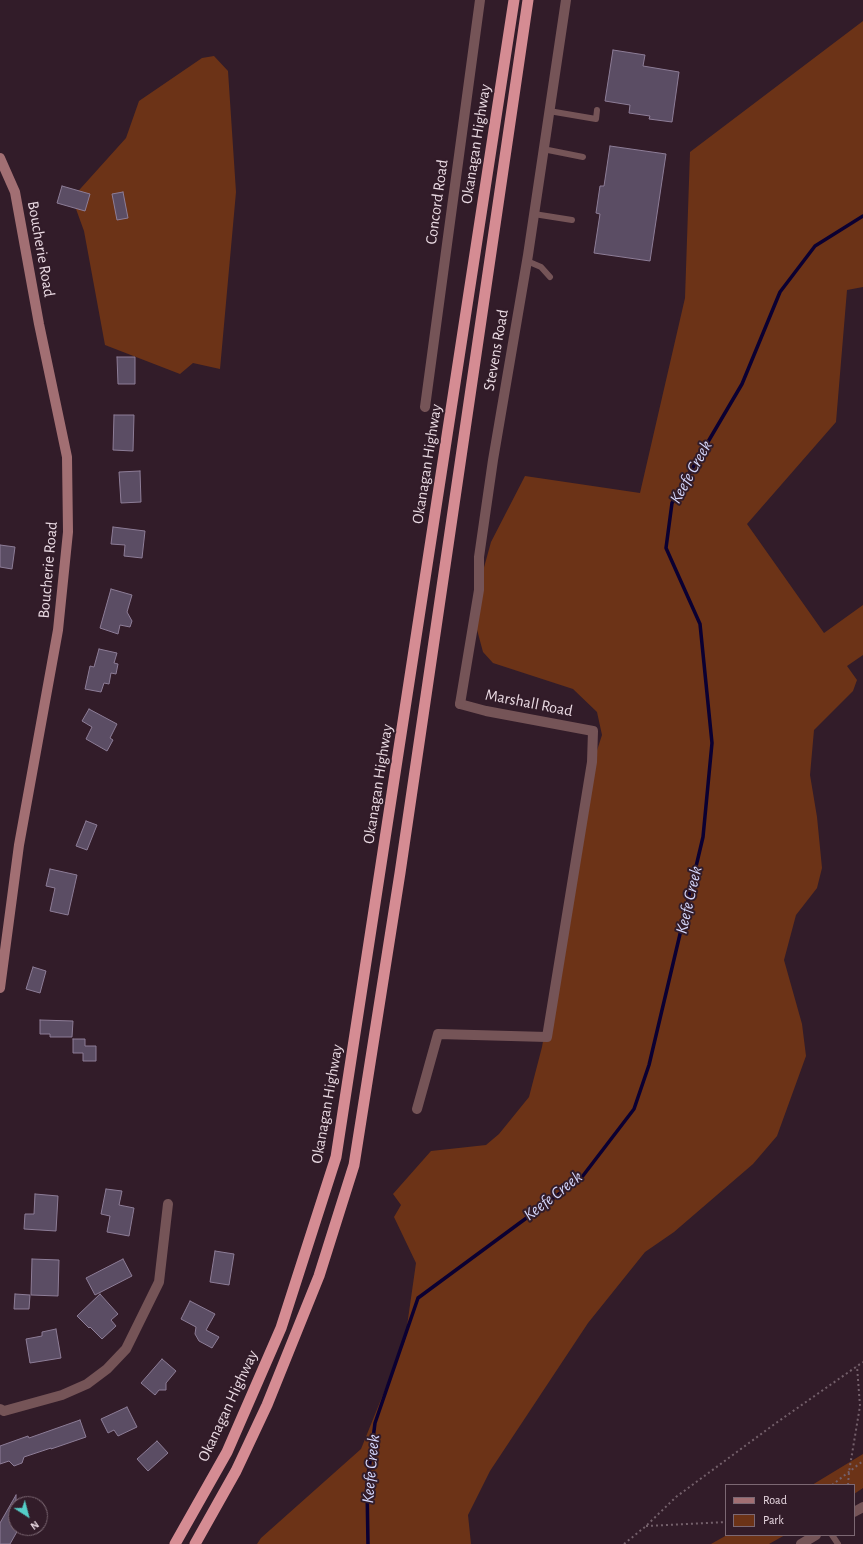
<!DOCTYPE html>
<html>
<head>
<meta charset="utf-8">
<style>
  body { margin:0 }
  #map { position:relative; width:863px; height:1544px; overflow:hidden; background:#321c29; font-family:"Alegreya Sans",sans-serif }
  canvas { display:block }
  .legend { position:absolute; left:725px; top:1484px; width:130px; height:52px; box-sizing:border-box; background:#321c29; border:1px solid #7c6873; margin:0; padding:5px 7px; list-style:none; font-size:12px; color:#eadae3 }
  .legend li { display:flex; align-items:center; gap:8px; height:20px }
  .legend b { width:20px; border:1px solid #7c6873 }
  .north { position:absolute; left:8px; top:1496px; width:40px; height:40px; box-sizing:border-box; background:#321c29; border:1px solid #7c6873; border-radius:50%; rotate:144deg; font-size:11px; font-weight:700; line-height:16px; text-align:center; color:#eadae3 }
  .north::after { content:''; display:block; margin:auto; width:14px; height:18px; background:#54cdc7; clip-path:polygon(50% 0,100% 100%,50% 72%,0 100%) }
</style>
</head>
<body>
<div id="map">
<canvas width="863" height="1544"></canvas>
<ul class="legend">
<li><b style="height:5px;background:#a26f73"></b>Road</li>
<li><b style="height:11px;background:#6c3317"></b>Park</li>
</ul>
<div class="north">N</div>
</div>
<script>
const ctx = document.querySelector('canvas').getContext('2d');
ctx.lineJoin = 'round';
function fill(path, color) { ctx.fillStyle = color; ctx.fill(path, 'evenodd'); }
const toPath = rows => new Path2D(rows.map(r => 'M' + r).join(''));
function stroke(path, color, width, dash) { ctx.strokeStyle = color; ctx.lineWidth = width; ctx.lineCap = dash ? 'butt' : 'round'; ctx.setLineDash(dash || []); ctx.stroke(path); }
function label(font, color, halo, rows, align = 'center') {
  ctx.font = font + ' "Alegreya Sans",sans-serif'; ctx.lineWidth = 4; ctx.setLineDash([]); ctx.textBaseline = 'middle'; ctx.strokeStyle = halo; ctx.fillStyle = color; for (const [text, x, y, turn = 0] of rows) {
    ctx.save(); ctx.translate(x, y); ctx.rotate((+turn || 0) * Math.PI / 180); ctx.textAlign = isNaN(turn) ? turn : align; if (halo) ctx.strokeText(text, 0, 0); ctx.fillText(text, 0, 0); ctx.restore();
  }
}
const green = toPath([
  [863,21,863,287,847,290,836,422,747,524,824,633,863,605,863,655,847,666,857,680,853,691,814,730,810,775,817,817,822,868,817,888,796,915,784,960,802,1024,806,1056,777,1136,753,1164,674,1232,645,1252,588,1323,490,1471,468,1515,471,1544,257,1544,261,1538,361,1449,405,1340,416,1263,394,1217,401,1205,393,1194,431,1151,486,1145,499,1134,529,1097,542,1047,590,772,602,735,597,712,573,689,493,663,483,652,472,611,491,542,525,476,640,493,685,298,690,152],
  [214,56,228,71,236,192,220,369,193,363,180,374,105,345,84,231,72,198,126,138,139,101,202,58],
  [863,1454,863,1488,854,1494,854,1485,812,1485],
  [727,1535,785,1535,769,1544,711,1544]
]);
const stream = toPath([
  [368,1544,367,1486,375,1423,418,1298,582,1177,634,1109,649,1065,703,837,712,743,700,624,666,548,672,503,742,384,780,292,815,246,863,216]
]);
const building = toPath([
  [613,50,645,55,643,66,679,72,672,122,649,119,650,116,629,113,630,105,605,101,613,50],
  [610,146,666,154,650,261,594,253,600,214,596,213,600,186,604,186,610,146],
  [62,186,90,194,85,211,57,203,62,186],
  [123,192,128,218,117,220,112,194,123,192],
  [117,357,135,357,135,384,118,384,117,357],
  [114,415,134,415,133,451,113,450,114,415],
  [140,471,141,502,121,503,119,472,140,471],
  [113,527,145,531,142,558,124,556,125,545,111,544,113,527],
  [0,545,15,547,12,569,0,567,0,545],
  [111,589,132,595,127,612,132,621,130,627,120,625,118,634,100,628,111,589],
  [99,649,117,653,114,663,118,664,116,674,111,673,109,684,104,683,101,692,85,689,90,666,94,667,99,649],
  [89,709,117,724,110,738,113,740,107,751,86,739,92,727,82,721,89,709],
  [86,821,97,825,87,850,76,846,86,821],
  [50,869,77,875,68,915,50,911,55,888,46,886,50,869],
  [33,967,46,971,40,993,26,989,33,967],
  [40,1020,73,1021,72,1037,50,1037,50,1034,40,1034,40,1020],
  [73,1039,85,1039,85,1046,96,1046,96,1061,83,1061,83,1053,73,1053,73,1039],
  [106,1189,122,1191,119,1205,134,1208,129,1236,107,1232,110,1216,101,1214,106,1189],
  [35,1194,58,1196,56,1231,24,1229,25,1214,34,1214,35,1194],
  [215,1251,234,1254,229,1285,210,1282,215,1251],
  [32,1259,59,1260,58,1296,31,1295,32,1259],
  [123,1259,132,1276,95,1295,86,1278,123,1259],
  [15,1294,30,1295,29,1309,14,1309,15,1294],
  [100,1294,118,1314,111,1320,116,1326,102,1339,90,1327,89,1328,77,1316,100,1294],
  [190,1301,215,1314,206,1330,219,1337,212,1348,199,1341,195,1334,196,1327,181,1319,190,1301],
  [56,1329,61,1358,30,1363,26,1339,42,1336,42,1332,56,1329],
  [162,1359,176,1371,166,1383,166,1390,159,1390,155,1395,141,1383,162,1359],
  [127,1407,137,1427,118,1436,114,1430,108,1433,101,1419,127,1407],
  [80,1420,86,1437,51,1449,51,1448,24,1457,22,1463,14,1466,9,1461,0,1464,0,1446,28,1436,29,1438,80,1420],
  [157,1441,168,1453,148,1471,137,1459,157,1441],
  [16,1495,16,1528,19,1528,10,1544,0,1544,0,1523,16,1495]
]);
const path = toPath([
  [832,1485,863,1461],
  [848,1485,849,1472,860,1406,857,1366],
  [646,1526,726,1522],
  [624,1544,646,1526,676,1497,776,1423,863,1362]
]);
const service = toPath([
  [549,111,596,119,597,110],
  [543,149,583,157],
  [534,214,572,220],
  [527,261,541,267,550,277],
  [832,1535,838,1544]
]);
const minor = toPath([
  [425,407,480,0],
  [417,1109,438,1034,547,1037,592,762,593,731,486,711,460,704],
  [0,1409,4,1411,62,1395,87,1384,107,1369,126,1349,159,1282,168,1204]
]);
const tertiary = toPath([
  [460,704,479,590,479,557,493,460,528,255,566,0],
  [854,1512,863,1507],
  [801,1544,816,1535]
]);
const secondary = toPath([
  [0,158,15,192,39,324,67,457,68,532,58,630,19,845,0,988]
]);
const trunk = toPath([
  [175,1544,227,1452,281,1328,336,1157,514,0],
  [195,1544,236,1471,267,1405,319,1276,354,1165,400,873,528,0]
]);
const streetNames = [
  ["Okanagan Highway",476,144,-81],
  ["Concord Road",437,202,-82],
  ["Boucherie Road",41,249,80],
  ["Stevens Road",496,350,-80],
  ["Okanagan Highway",427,464,-81],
  ["Boucherie Road",48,570,-85],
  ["Marshall Road",529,703,11],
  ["Okanagan Highway",378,784,-81],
  ["Okanagan Highway",327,1104,-80],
  ["Okanagan Highway",228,1406,-65]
];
const waterNames = [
  ["Keefe Creek",691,472,-61],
  ["Keefe Creek",689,900,-77],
  ["Keefe Creek",553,1196,-38],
  ["Keefe Creek",371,1469,-85]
];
fill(green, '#6c3317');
stroke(stream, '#0b0032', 3.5);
fill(building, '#5b4d64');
stroke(building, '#8d7d97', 1);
stroke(path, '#74606b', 2, [2, 3]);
stroke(service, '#755457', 6);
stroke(minor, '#755457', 10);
stroke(tertiary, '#755457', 10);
stroke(secondary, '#a26f73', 10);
stroke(trunk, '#d58c93', 11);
label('16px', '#eadae3', '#321c29', streetNames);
label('italic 17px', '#d5d7fc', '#321c29', waterNames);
</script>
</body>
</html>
